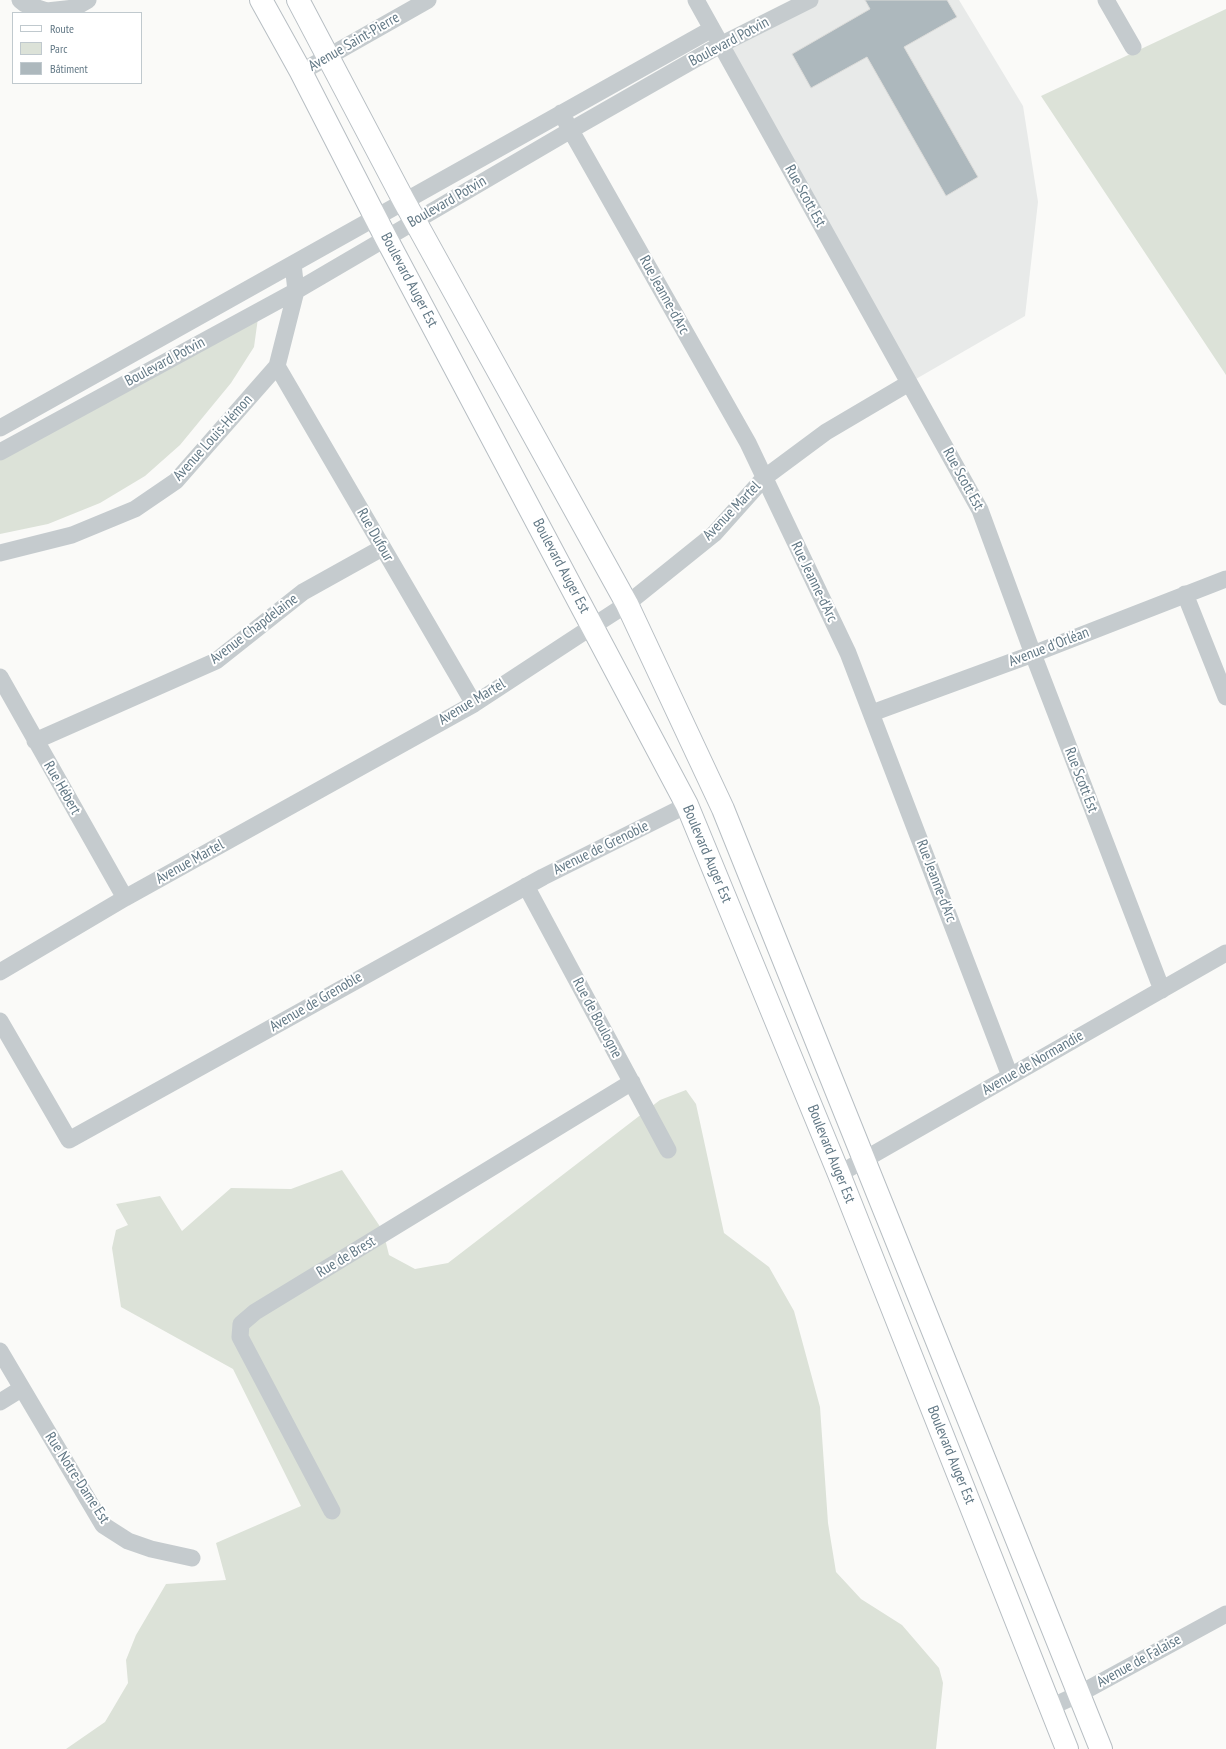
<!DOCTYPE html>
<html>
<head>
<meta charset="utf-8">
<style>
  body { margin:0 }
  #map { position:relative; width:1226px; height:1749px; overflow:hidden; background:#fafaf8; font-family:"PT Sans Narrow",sans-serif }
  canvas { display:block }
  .legend { position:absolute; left:12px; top:12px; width:130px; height:72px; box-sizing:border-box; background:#fff; border:1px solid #c0c9ce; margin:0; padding:5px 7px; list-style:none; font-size:12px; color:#627885 }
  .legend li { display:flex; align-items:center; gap:8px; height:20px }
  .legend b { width:20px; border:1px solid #c0c9ce }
</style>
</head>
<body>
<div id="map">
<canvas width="1226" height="1749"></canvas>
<ul class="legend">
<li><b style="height:5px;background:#fff"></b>Route</li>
<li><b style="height:11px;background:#dce2d8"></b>Parc</li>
<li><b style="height:11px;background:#adb8bd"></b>Bâtiment</li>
</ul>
</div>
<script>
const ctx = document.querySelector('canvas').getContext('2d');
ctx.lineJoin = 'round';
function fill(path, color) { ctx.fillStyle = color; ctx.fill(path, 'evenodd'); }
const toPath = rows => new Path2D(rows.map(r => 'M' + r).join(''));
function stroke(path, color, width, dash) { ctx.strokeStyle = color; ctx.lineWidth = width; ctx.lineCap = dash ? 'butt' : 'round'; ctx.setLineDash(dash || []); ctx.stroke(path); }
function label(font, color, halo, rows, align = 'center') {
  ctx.font = font + ' "PT Sans Narrow",sans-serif'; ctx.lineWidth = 4; ctx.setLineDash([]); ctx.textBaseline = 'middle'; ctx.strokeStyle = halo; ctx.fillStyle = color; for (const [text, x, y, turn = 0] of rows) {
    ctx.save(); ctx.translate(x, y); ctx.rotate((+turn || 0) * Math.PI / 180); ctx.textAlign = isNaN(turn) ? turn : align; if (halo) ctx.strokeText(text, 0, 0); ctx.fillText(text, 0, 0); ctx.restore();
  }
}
const built = toPath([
  [811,0,959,0,1023,106,1038,202,1025,316,909,383,720,45]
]);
const green = toPath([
  [1226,9,1226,375,1041,96],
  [258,318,254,347,231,383,180,445,145,476,100,503,48,524,0,534,0,460],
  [686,1090,696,1104,724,1233,769,1267,794,1311,820,1407,828,1523,836,1572,861,1599,902,1625,939,1668,943,1683,936,1749,66,1749,105,1722,128,1683,126,1660,136,1635,166,1584,226,1580,216,1543,301,1506,233,1369,121,1307,112,1248,116,1230,128,1225,116,1204,160,1196,182,1231,231,1188,291,1189,342,1170,383,1231,389,1255,415,1269,448,1263,660,1100]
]);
const building = toPath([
  [865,0,947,0,957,17,904,47,978,177,946,196,867,57,811,88,792,54,870,9,865,0]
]);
const street = toPath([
  [20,0,25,4,47,11,74,8,88,0],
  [696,0,980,510,1033,654,1162,990],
  [1106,0,1133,47],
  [301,72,428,0],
  [561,113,748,443,848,653,1010,1076],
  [277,366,474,704],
  [0,428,712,29],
  [0,452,296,291,571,130,720,45,810,0],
  [0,553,72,535,135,509,176,481,277,366,296,291,293,264],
  [1185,594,1226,697],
  [0,677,125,898],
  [872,713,1033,654,1226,579],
  [35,741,216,661,303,592,382,548],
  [526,886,668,1150],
  [0,972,125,898,474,704,593,626,627,604,714,534,764,478,826,432,909,383],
  [0,1021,69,1140,543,877,687,805],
  [839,1174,1226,953],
  [0,1351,103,1525,128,1541,151,1549,192,1558],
  [0,1402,21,1389],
  [332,1511,240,1337,241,1324,255,1312,632,1082],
  [1051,1707,1079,1694,1226,1614]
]);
const secondary = toPath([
  [261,0,301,72,386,238,687,805,839,1174,1067,1749],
  [298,0,404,201,627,604,723,809,1101,1749]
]);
const streetNames = [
  ["Avenue Saint-Pierre",354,42,-30],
  ["Boulevard Potvin",729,42,-28],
  ["Rue Scott Est",805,196,61],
  ["Boulevard Potvin",447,202,-30],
  ["Boulevard Auger Est",409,280,62],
  ["Rue Jeanne-d'Arc",664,295,61],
  ["Boulevard Potvin",165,362,-28],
  ["Avenue Louis-Hémon",213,438,-48],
  ["Rue Scott Est",963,479,61],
  ["Avenue Martel",732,511,-46],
  ["Rue Dufour",375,535,60],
  ["Boulevard Auger Est",561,566,62],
  ["Rue Jeanne-d'Arc",814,582,64],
  ["Avenue Chapdelaine",254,629,-37],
  ["Avenue d'Orléan",1049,647,-21],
  ["Avenue Martel",472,702,-31],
  ["Rue Scott Est",1081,780,69],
  ["Rue Hébert",62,788,60],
  ["Avenue de Grenoble",601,848,-26],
  ["Boulevard Auger Est",707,854,67],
  ["Avenue Martel",190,862,-29],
  ["Rue Jeanne-d'Arc",936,881,69],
  ["Avenue de Grenoble",316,1002,-30],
  ["Rue de Boulogne",597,1018,62],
  ["Avenue de Normandie",1033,1063,-30],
  ["Boulevard Auger Est",831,1154,68],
  ["Rue de Brest",346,1257,-31],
  ["Boulevard Auger Est",951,1455,68],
  ["Rue Notre-Dame Est",77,1478,57],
  ["Avenue de Falaise",1139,1661,-29]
];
fill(built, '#e8eae9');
fill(green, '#dce2d8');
fill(building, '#adb8bd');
stroke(building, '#dcdcda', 1);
stroke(secondary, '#b7bec3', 24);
stroke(street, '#c5cbce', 17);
stroke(secondary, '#fff', 22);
label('15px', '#627885', '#fff', streetNames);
</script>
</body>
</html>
